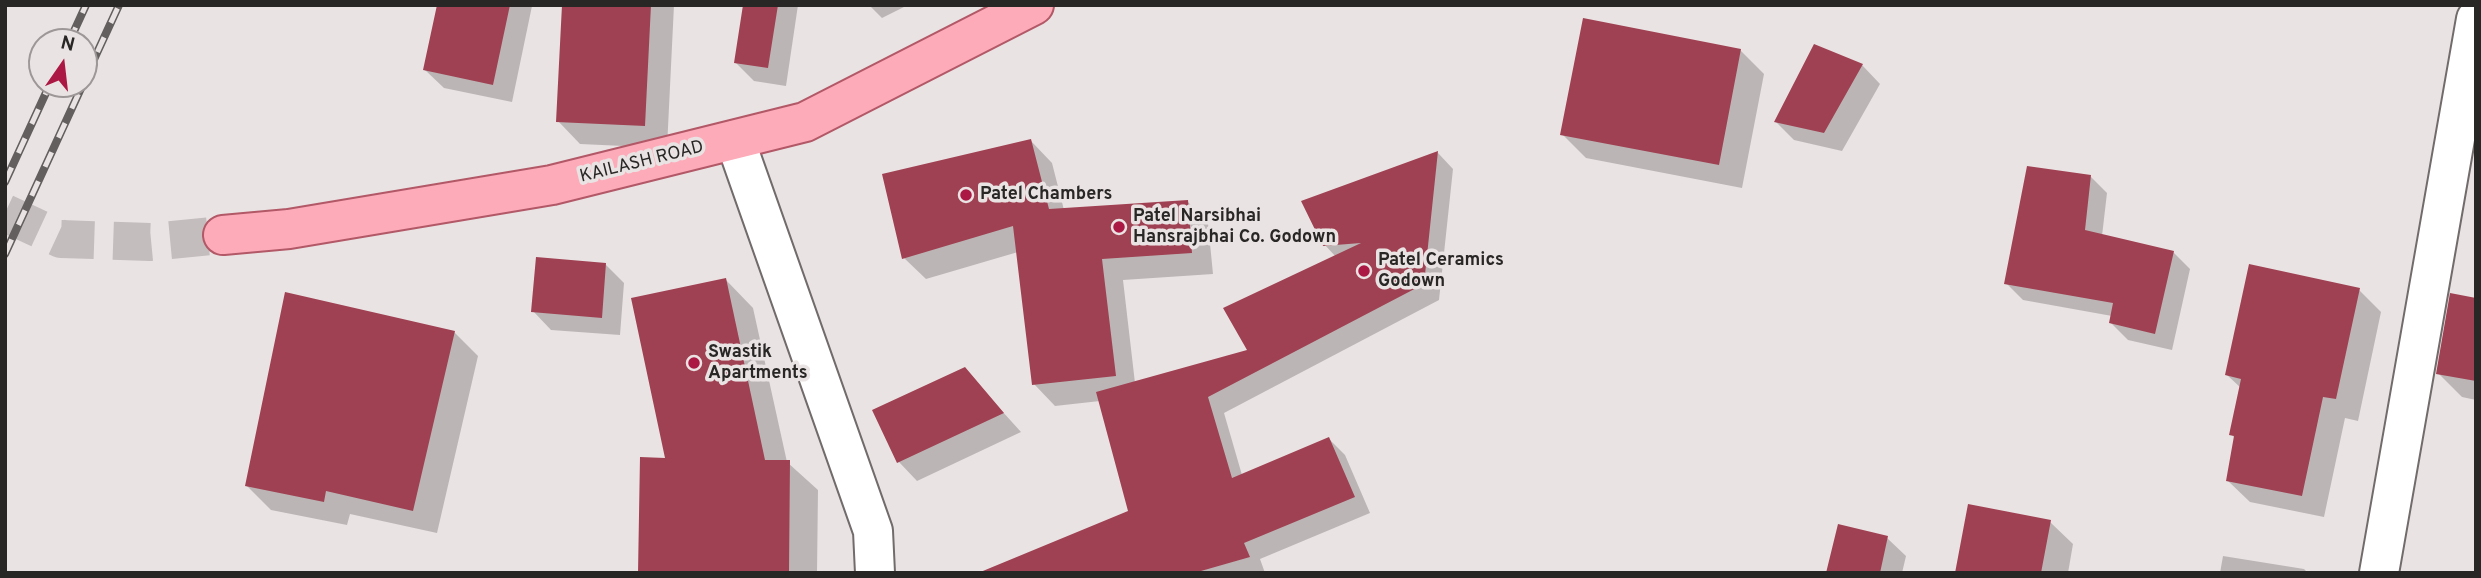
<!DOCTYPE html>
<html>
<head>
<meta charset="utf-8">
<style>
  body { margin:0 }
  #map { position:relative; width:2481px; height:578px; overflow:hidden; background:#eae3e3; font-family:Overpass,sans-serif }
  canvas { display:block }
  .frame { position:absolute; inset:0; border:7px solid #292626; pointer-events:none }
  .north { position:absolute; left:28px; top:28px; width:70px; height:70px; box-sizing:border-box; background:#eae3e3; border:2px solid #9d9797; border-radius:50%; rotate:14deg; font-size:19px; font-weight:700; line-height:28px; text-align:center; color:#292626 }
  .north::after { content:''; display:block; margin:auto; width:24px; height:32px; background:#ac1844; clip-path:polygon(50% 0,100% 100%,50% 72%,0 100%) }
</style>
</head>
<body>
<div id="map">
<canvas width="2481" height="578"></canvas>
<div class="frame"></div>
<div class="north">N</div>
</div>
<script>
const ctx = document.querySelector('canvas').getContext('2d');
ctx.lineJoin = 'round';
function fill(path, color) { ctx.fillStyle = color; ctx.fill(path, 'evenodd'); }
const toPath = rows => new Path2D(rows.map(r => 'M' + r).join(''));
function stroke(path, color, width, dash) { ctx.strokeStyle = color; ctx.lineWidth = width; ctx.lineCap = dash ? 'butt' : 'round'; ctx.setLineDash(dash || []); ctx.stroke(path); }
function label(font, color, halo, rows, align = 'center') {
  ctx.font = font + ' Overpass,sans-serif'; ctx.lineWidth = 7; ctx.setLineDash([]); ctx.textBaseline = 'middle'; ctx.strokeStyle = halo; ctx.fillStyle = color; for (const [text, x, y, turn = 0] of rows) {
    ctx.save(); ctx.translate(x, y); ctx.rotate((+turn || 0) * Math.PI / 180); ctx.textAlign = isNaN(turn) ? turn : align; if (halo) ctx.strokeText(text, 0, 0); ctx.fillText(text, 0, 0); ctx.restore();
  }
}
const shadow = toPath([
  [438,5,532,6,512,102,444,88,425,70],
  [563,5,674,5,667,148,580,144,558,121],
  [744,5,798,5,786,86,754,81,736,63],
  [869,5,908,5,882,18],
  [1740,50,1764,74,1742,188,1586,158,1562,134],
  [1862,65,1880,84,1842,151,1794,140,1776,122],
  [1031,141,1052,163,1064,210,1187,201,1208,223,1213,274,1123,280,1135,383,1250,351,1336,257,1324,244,1438,153,1453,169,1439,300,1224,413,1242,475,1329,439,1345,455,1370,513,1260,559,1265,573,979,573,1130,512,1100,401,1055,406,1034,384,1018,252,926,279,904,258],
  [2090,176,2107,193,2102,236,2173,252,2190,269,2172,350,2128,340,2111,323,2112,316,2023,300,2006,283],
  [605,264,624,283,620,335,551,330,533,311],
  [725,279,753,308,787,462,818,490,817,573,640,573,667,460],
  [2359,290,2381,312,2358,421,2345,418,2324,517,2250,502,2227,480,2235,438,2231,434,2241,388,2227,375],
  [2476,300,2476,400,2462,397,2438,373],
  [454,332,478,356,437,533,350,514,347,525,271,510,247,486],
  [964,369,1021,432,917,481,899,462,875,411],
  [2050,522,2073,544,2068,573,1956,573],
  [1887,538,1906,556,1902,573,1828,573],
  [2223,556,2304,569,2308,573,2220,573]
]);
const building = toPath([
  [437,5,510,5,493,85,423,70],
  [562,5,651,5,645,126,556,122],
  [743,5,778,5,768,68,734,63],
  [1583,18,1741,49,1719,165,1560,135],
  [1814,44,1863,64,1824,133,1774,122],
  [1031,139,1049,209,1188,200,1192,253,1102,259,1116,376,1032,385,1013,226,902,259,882,174],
  [1438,151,1424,284,1208,397,1232,478,1329,437,1355,497,1244,543,1250,557,1194,573,978,573,1128,511,1096,392,1247,350,1223,308,1361,243,1323,246,1301,201],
  [2027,166,2091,175,2085,230,2174,251,2155,334,2109,323,2113,303,2004,284],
  [536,257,606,263,602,318,531,312],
  [2249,264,2360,288,2336,399,2323,397,2302,496,2226,481,2234,436,2229,435,2241,379,2225,375],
  [726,278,765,460,790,460,789,573,638,573,640,457,665,458,631,298],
  [285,292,455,331,413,511,326,491,324,502,245,486],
  [2450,293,2476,298,2476,381,2436,374],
  [965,367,1004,413,897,463,872,410],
  [1968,504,2051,520,2041,573,1955,573],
  [1838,524,1888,536,1880,573,1826,573]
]);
const primaryTunnel = toPath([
  [5,213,61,239,150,242,223,235]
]);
const street = toPath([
  [735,140,873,531,875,573],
  [2379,573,2476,19]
]);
const primary = toPath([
  [223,235,289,229,552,185,805,122,1034,5]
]);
const rail = toPath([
  [69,42,86,5],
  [84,81,119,5],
  [5,182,50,84],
  [5,254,83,84]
]);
const markers = [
  [966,195,7,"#ac1844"],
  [1119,227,7,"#ac1844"],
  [1364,271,7,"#ac1844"],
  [694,363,7,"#ac1844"]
];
const streetNames = [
  ["KAILASH ROAD",642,163,-14]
];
const poiNames = [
  ["Patel Chambers",980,195],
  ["Patel Narsibhai",1133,217],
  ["Hansrajbhai Co. Godown",1133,238],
  ["Patel Ceramics",1378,261],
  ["Godown",1378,282],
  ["Swastik",708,353],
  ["Apartments",708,374]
];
fill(shadow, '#0003');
fill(building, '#9f4152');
stroke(primaryTunnel, '#c3bdbd', 38, [38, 19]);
stroke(street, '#716b6b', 42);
stroke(primary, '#b25867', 42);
stroke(street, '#fff', 38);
stroke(primary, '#fdabb9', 38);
stroke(rail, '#635f5f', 8);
stroke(rail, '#eae3e3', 5, [16]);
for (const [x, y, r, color] of markers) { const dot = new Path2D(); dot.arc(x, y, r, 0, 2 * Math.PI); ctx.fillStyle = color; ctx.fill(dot); stroke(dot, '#eae3e3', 2.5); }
label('18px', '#292626', '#eae3e3', streetNames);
label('bold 18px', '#292626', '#eae3e3', poiNames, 'left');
</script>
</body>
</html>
